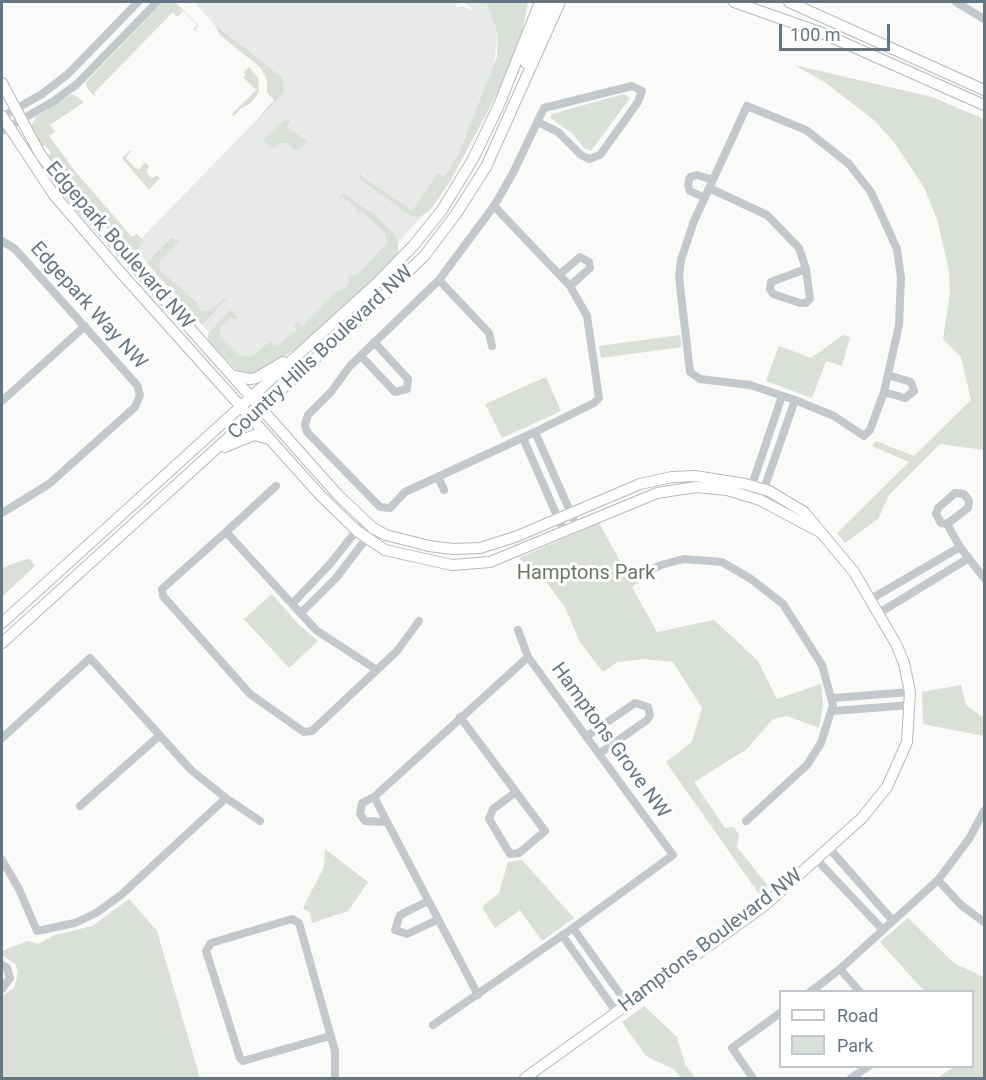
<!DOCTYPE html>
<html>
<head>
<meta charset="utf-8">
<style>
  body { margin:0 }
  #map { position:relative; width:986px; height:1080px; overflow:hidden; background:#fafaf8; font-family:Roboto,sans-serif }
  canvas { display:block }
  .frame { position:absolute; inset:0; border:3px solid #657683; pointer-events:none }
  .legend { position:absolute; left:779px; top:990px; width:195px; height:78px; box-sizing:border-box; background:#fff; border:2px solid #c1c8cd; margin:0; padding:8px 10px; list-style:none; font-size:18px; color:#657683 }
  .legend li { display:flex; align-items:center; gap:12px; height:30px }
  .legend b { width:30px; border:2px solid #c1c8cd }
  .scale { position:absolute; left:779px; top:24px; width:111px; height:27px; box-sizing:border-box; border:3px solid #657683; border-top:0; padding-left:8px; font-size:18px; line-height:21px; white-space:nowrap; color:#657683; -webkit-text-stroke:4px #fff; paint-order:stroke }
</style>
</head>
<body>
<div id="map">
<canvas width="986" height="1080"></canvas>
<div class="frame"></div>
<ul class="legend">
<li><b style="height:8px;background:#fff"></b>Road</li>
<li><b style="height:16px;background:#dadfd7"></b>Park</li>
</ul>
<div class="scale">100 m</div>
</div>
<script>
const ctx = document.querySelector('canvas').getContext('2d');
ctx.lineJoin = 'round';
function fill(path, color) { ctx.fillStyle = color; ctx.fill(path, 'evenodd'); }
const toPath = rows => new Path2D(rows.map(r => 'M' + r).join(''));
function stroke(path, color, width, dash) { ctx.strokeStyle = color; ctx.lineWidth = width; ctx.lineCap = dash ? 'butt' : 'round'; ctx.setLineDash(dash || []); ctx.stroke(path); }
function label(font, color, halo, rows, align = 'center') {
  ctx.font = font + ' Roboto,sans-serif'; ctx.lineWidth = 6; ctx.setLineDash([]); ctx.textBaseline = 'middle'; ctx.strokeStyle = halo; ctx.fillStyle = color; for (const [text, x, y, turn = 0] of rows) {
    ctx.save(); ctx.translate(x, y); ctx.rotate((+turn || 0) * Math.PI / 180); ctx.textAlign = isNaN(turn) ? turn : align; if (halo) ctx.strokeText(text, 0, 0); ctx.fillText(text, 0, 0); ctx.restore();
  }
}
const built = toPath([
  [194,2,457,2,455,8,462,6,474,11,464,2,486,2,498,34,493,70,459,153,443,178,438,174,412,212,361,174,362,172,359,178,411,216,422,216,395,246,249,373,211,335,133,247,284,92,279,75,220,31]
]);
const green = toPath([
  [163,2,175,2,198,25,196,30,193,30,197,25,183,11,177,17,173,12,94,93,96,98,87,88,86,82],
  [486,2,528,2,522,34,499,90,451,180,432,208,422,216,411,216,361,180,359,174,362,172,361,175,412,211,438,173,444,177,459,153,497,57,498,34],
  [215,25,279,75,283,80,284,92,243,136,274,100,267,92,267,80,261,68,220,35],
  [794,65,932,97,984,119,984,450,940,444,889,495,878,519,845,543,837,533,909,462,872,446,876,441,914,456,971,400,961,357,943,339,950,293,949,271,937,219,924,187,894,142,874,120,823,81],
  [249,67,258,78,259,92,251,103,240,109,234,116,232,114,256,90,244,78,246,74,244,72],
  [72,94,84,102,50,125,55,132,49,136,75,171,132,237,137,234,143,240,144,242,135,251,129,252,79,197,47,156,51,153,45,145,41,147,31,126,36,117],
  [623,94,630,98,591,151,584,148,572,133,550,118,552,114],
  [285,119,290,120,287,127,307,141,300,148,295,150,288,143,279,143,274,149,262,141],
  [130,150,131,151,126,158,134,167,139,170,145,162,149,166,146,172,152,178,157,175,160,178,149,190,122,158],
  [344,194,373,214,394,234,398,242,398,253,388,267,306,341,272,366,254,376,252,373,245,375,236,370,208,340,208,334,230,310,238,318,229,319,220,328,220,337,240,357,252,356,271,341,277,346,297,330,294,326,297,322,302,327,337,291,346,288,349,281,347,277,357,275,387,243,385,233,362,212,355,212,358,209,343,196,339,200,339,197],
  [171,238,179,242,160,261,160,270,197,303,200,311,211,310,226,297,227,298,202,325,147,263],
  [680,335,682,347,601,358,599,346],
  [843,335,850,337,842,366,826,361,812,398,766,381,779,346,811,358],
  [546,377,561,411,502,438,485,404],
  [599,523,626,572,634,574,639,582,632,587,657,632,714,620,758,661,777,699,821,684,823,705,819,728,787,716,773,719,747,749,694,782,725,828,733,827,739,834,737,847,768,886,759,894,666,762,692,742,702,708,673,662,645,659,617,662,603,672,579,641,566,609,545,580,519,558],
  [29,558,35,566,2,597,2,568],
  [272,594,299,625,318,641,289,668,244,619],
  [961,685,966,705,984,718,984,736,923,724,922,692],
  [325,849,368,882,348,911,312,923,310,913,303,908,324,867],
  [522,860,574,918,542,941,520,910,495,928,482,907,499,893,508,862],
  [129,899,157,931,200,1078,2,1078,2,996,14,988,18,973,16,965,2,955,2,951,27,941,38,944,55,935,92,926],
  [908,918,954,963,984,977,984,1078,937,1078,954,1067,972,1066,972,992,924,991,880,942],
  [644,1006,677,1037,685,1064,695,1078,681,1078,675,1070,646,1056,622,1022]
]);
const street = toPath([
  [956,2,984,19],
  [747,106,806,130,849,164,871,192,897,249,901,278,899,325,884,392,870,430,864,436,834,416,795,400,750,385,700,379,690,372,679,277,681,260,694,221,747,106],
  [2,117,42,94,68,74,138,2],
  [2,131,54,101,77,84,157,2],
  [709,188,767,215,799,248,806,269,810,299,806,303,800,303,773,294,770,289,771,282,806,269],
  [705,198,690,191,688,185,690,177,697,175,713,180],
  [494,206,570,286,578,300,587,316,599,398,594,403,535,432,405,492,390,508,380,507,307,432,305,425,308,415,331,392,350,366,439,280,494,206,513,173,544,108,632,86,642,91,638,102,600,155,589,159,581,155,558,132,538,122],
  [2,241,15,249,137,385,140,395,135,407,49,484,2,513],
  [560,274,580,257,589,262,590,268,570,286],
  [439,280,489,333,492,346],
  [361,356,395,392,407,389,408,379,374,342],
  [884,392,905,398,914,391,911,382,888,375],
  [2,401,85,326],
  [535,432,577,527],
  [523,438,564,532],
  [438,477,444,490],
  [750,491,782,396],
  [763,492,795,400],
  [947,524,968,508,969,501,964,494,955,493,938,508,936,514,941,523,947,524,960,547,984,578],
  [226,532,276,486],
  [649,571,661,565,684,559,722,562,751,579,783,604,822,665,833,705,821,743,807,765,746,821],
  [871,599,960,547],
  [292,604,330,564,364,521],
  [301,613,336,578,369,535],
  [879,613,969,558],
  [377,670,316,630,226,532,162,589,163,596,250,694,304,732,312,731,397,651,419,621],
  [833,698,910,692],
  [833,711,911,705],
  [460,717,516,792,545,831,519,853,510,854,489,819,493,809,516,792],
  [587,736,635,703,648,707,650,715,647,720,600,753],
  [2,738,90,658,191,770,226,798,121,895,96,913,75,923,37,931,19,889,2,860],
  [374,797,362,803,360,814,365,821,386,822],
  [226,798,260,821],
  [80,806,159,736],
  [829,848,893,921],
  [817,860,883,930],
  [938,880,961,905,984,922],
  [428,901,400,915,395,930,407,934,437,920],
  [573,928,628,1005],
  [562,935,617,1013],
  [2,965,7,968,10,978,2,989],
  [840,969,860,992],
  [810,992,840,969,938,880,969,839,984,811],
  [478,995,374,797,528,657],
  [433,1025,573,928,673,855,528,657,518,630],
  [330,1036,243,1061,240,1058,206,951,211,943,292,919,299,923,335,1051,335,1078],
  [753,1078,732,1048,780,1013],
  [851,1078,869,1066]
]);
const secondary = toPath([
  [734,2,822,33,984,105],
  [789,2,984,90],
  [526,63,551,2],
  [2,83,40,154,66,189,338,495,373,528,386,535,429,546,453,549,480,548,515,537,640,484,672,477,695,476,745,484,769,491,804,512,854,572,896,644,904,663,910,692,907,742,887,787,862,818,764,906,525,1078],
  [2,116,54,195,122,274,320,495,357,531,385,550,452,565,490,562,657,493,696,487,727,490,760,500,818,531],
  [234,376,250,379,256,378,283,362],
  [225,447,254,435,269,439],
  [2,623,376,284,413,246,442,210,473,159,499,105,540,2],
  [2,643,369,310,425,255,456,214,486,167,560,2]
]);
const streetNames = [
  ["Edgepark Boulevard NW",119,246,49],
  ["Edgepark Way NW",88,306,48],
  ["Country Hills Boulevard NW",321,353,-43],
  ["Hamptons Grove NW",610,741,54],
  ["Hamptons Boulevard NW",711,941,-37]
];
const parkNames = [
  ["Hamptons Park",586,574]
];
fill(built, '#e8e9e9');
fill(green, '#dadfd7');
stroke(secondary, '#b3babf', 12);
stroke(street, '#c3c8cc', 8);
stroke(secondary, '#fff', 10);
label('20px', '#657683', '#fff', streetNames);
label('20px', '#687a64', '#fff', parkNames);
</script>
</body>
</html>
